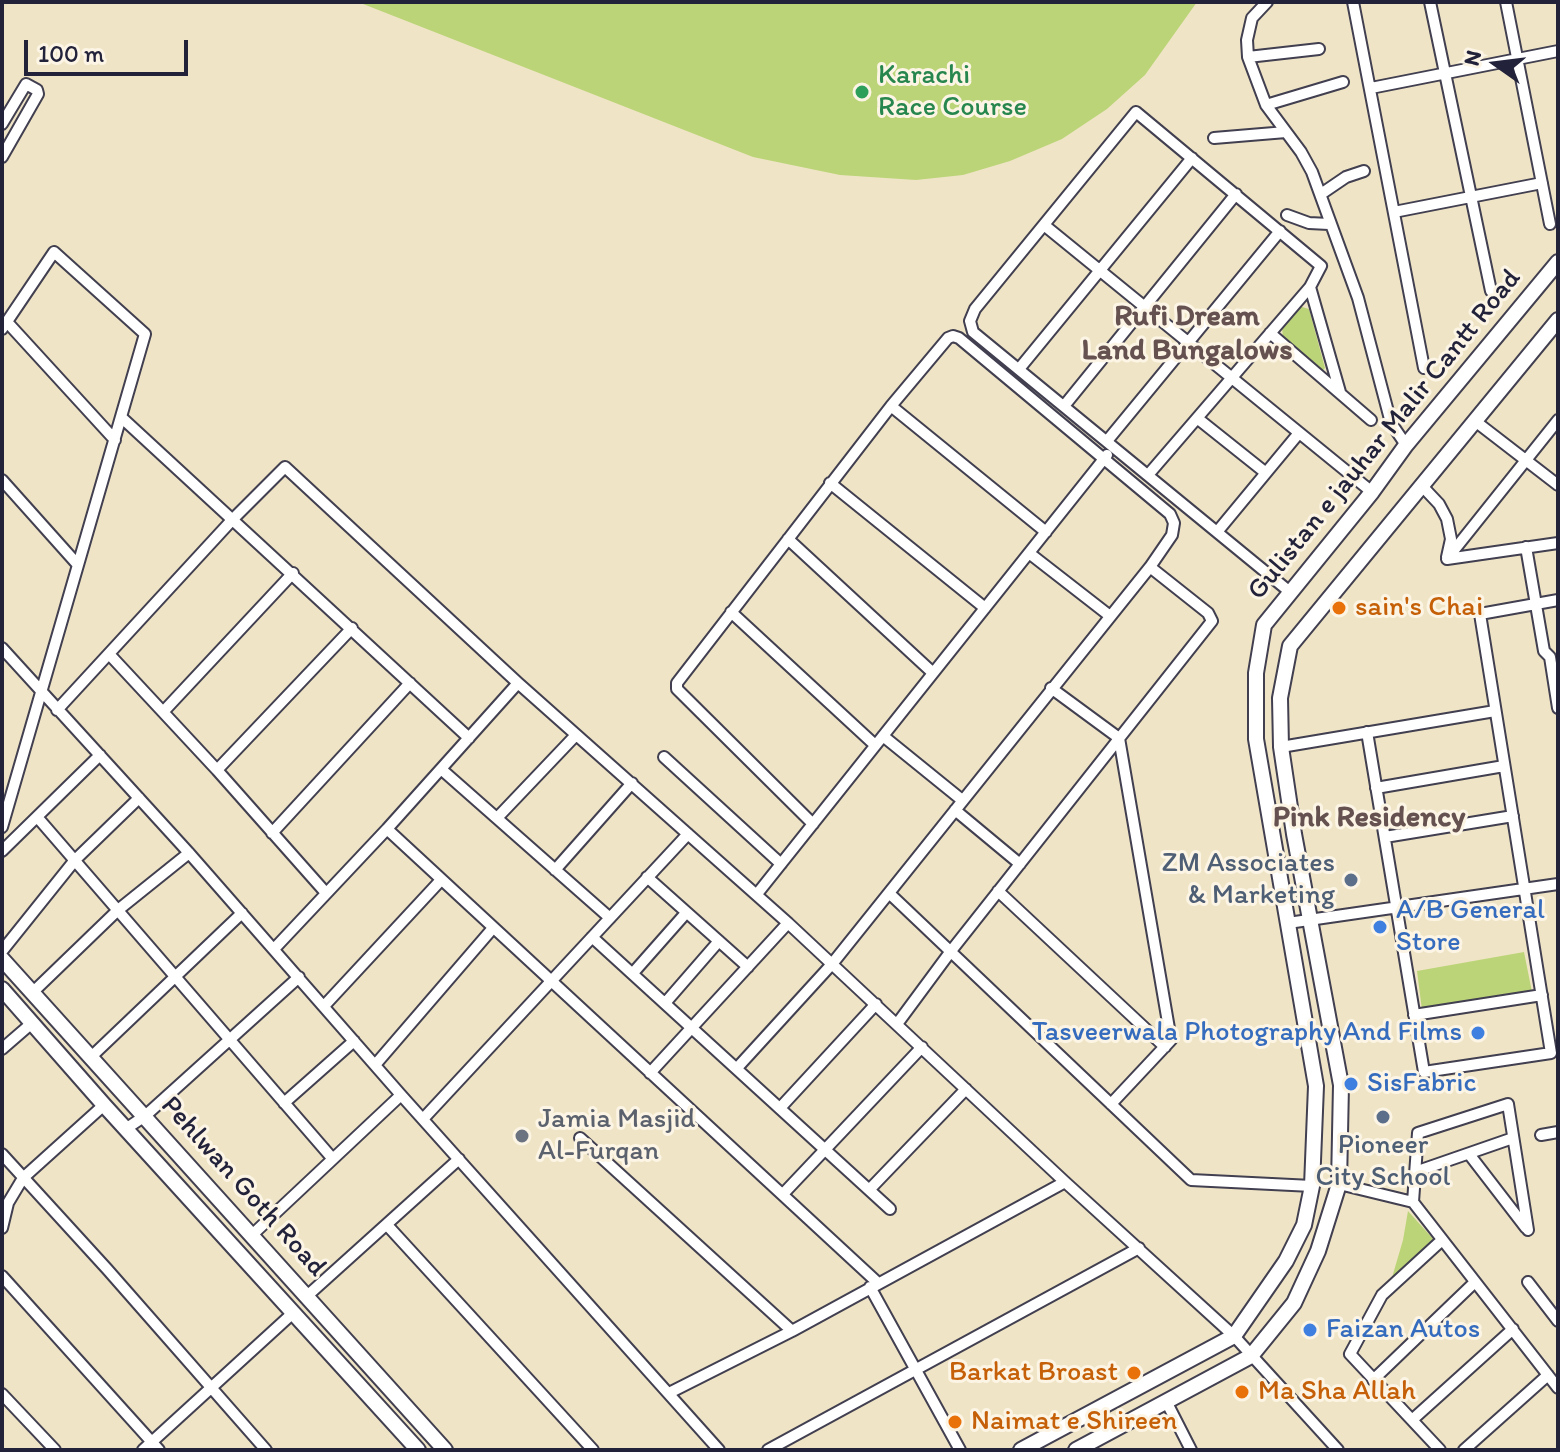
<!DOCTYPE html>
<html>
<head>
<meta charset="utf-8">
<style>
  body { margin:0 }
  #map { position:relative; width:1560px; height:1452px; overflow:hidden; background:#efe5c6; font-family:Itim,sans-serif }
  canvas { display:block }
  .frame { position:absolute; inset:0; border:4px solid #22223b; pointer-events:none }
  .north { position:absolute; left:1456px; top:24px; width:80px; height:80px; -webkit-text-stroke:6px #fcf5e5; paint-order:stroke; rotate:284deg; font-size:22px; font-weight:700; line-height:32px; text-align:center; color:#22223b }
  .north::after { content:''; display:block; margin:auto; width:28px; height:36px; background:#22223b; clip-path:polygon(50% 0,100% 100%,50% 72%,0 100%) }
  .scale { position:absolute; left:24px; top:40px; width:164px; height:36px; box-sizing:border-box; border:4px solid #22223b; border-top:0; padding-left:10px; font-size:24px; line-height:28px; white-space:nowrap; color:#22223b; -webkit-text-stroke:6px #fcf5e5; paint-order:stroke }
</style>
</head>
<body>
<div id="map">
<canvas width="1560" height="1452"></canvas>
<div class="frame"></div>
<div class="north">N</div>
<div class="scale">100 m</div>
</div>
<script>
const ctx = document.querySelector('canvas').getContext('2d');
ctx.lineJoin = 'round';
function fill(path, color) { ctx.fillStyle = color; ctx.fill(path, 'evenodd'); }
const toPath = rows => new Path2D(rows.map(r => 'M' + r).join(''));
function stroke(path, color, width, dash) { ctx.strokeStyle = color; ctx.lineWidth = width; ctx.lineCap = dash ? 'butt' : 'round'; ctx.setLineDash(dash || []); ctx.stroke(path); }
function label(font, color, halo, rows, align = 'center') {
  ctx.font = font + ' Itim,sans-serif'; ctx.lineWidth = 6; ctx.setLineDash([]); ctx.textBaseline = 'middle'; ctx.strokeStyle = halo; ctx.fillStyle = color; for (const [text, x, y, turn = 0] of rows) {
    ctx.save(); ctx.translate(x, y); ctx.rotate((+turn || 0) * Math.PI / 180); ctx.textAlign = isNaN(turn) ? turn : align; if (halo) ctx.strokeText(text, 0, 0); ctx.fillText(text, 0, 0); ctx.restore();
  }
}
const green = toPath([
  [358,2,1197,2,1145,75,1107,109,1062,139,1010,161,963,175,916,180,840,175,753,157],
  [1299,306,1309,309,1325,368,1321,372,1283,338,1282,327],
  [1524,952,1533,997,1423,1018,1417,971],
  [1408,1211,1435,1241,1391,1281,1403,1240]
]);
const minor = toPath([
  [1267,2,1252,18,1247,40,1248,57,1266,105,1301,152,1312,172,1358,298,1391,423,1406,445],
  [1353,2,1424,368],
  [1430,2,1491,291],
  [1506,2,1550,224],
  [1248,57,1319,49],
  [1371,88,1558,51],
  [1266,105,1343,82],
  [2,124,26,84,37,90,38,94,2,157],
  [1214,138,1286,132],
  [1321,194,1346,177,1364,171],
  [1394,212,1542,183],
  [1287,215,1309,223,1329,224],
  [1044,225,1372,492],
  [1310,287,1340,392],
  [7,322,115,440],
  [2,329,54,252,145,334,2,827],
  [1270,333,1371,420],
  [1019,369,1192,158],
  [891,406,1046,532],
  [1064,406,1236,194],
  [121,417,469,738],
  [1197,418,1266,473],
  [1475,421,1558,485],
  [1107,441,1280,231],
  [1148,475,1310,287,1321,266,1136,112,975,309,970,321,973,332,1290,592],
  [2,480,78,565],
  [830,483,985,608],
  [1422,486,1439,504,1447,519,1451,539,1447,557],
  [1217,532,1299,433],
  [788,539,933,673],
  [1526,547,1544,651,1550,657,1558,708],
  [1029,553,1110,616],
  [1447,559,1558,420],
  [1447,559,1558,543],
  [731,612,875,745],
  [2,648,189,853,401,1095,719,1450],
  [109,654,217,770,326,893],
  [1051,688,1119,738,1171,1040,1111,1104],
  [57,710,233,519,285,467,518,683,788,923,1065,1182,1234,1336,1338,1450],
  [163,712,293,573],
  [1367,732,1424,1072,1551,1053,1480,614,1558,600],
  [883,736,962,800],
  [1281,747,1495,711],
  [664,757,781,864],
  [441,769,610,918],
  [217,770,352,628],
  [1376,788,1504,766],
  [955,810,1020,864],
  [38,818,332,1158],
  [497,818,576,735],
  [387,829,878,1283],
  [272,833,410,683],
  [1385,837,1513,816],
  [2,851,100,755],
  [555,870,632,783],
  [647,877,748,967],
  [998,891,1165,1047],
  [889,893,1191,1180,1312,1186],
  [757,894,1107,455],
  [1288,923,1558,884],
  [592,937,890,1209],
  [274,949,387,829,518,683],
  [2,951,75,860,139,798],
  [633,973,686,913],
  [32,993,118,910,189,853],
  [666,1002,719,941],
  [324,1006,441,880],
  [1414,1015,1542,995],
  [897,1024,951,951,1212,621,1208,613,1150,567],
  [2,1049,32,1023],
  [91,1057,242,913],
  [375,1065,493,928],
  [737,1068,832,964,1150,567,1172,535,1174,523,1170,514,959,338,953,336,948,338,891,406,677,683,677,689,813,824],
  [650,1073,788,923],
  [284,1103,354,1041],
  [780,1108,876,1004],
  [423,1119,688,834],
  [127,1128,145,1116,299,977],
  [1541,1135,1558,1132],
  [580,1138,792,1331],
  [2,1154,107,1269,266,1450],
  [1469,1154,1526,1228],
  [1415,1172,1513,1138],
  [1339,1184,1413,1202,1558,1388],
  [869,1190,966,1089],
  [783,1194,922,1047],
  [1413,1202,1418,1133,1508,1104,1528,1230],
  [387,1225,593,1450],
  [2,1228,8,1203,23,1178,104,1105],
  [252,1235,401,1095],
  [2,1276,159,1450],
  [1528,1282,1558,1321],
  [870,1287,960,1450],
  [307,1296,459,1159],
  [1373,1380,1475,1282],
  [669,1393,792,1331,1065,1182],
  [2,1394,55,1450],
  [1166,1401,1191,1450],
  [1412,1420,1513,1329],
  [143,1450,293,1313],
  [768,1450,1139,1248],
  [1440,1450,1350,1354,1382,1295,1442,1240],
  [1464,1450,1548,1375]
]);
const secondary = toPath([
  [2,959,445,1450],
  [2,989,104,1105,418,1450],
  [1021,1450,1234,1336,1286,1261,1304,1225,1312,1186,1316,1086,1256,739,1256,673,1264,625,1372,492,1406,445,1558,262],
  [1076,1450,1251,1356,1294,1303,1318,1251,1339,1184,1341,1085,1294,834,1281,747,1280,698,1290,646,1558,320]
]);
const markers = [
  [862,92,8,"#2e9e5b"],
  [1339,608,8,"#e8710a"],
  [1351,880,8,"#5c6f8a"],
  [1380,927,8,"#3f7fe0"],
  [1478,1033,8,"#3f7fe0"],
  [1351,1084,8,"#3f7fe0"],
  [1383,1117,8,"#5c6f8a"],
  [522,1136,8,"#6b7280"],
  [1310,1330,8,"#3f7fe0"],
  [1134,1373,8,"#e8710a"],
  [1242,1392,8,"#e8710a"],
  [955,1422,8,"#e8710a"]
];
const leisureNames = [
  ["Karachi",878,76],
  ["Race Course",878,108]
];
const streetNames = [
  ["Gulistan e jauhar Malir Cantt Road",1385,435,-51],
  ["Pehlwan Goth Road",243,1187,48]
];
const foodNames = [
  ["sain's Chai",1355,608],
  ["Barkat Broast",1118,1373,"right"],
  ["Ma Sha Allah",1258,1392],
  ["Naimat e Shireen",971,1422]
];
const serviceNames = [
  ["ZM Associates",1335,864],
  ["& Marketing",1335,896],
  ["Pioneer",1383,1146,"center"],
  ["City School",1383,1178,"center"]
];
const shopNames = [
  ["A/B General",1396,911],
  ["Store",1396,943],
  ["Tasveerwala Photography And Films",1462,1033,"right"],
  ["SisFabric",1367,1084],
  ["Faizan Autos",1326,1330]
];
const worshipNames = [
  ["Jamia Masjid",538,1120],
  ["Al-Furqan",538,1152]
];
const neighbourhoodNames = [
  ["Rufi Dream",1187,317],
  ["Land Bungalows",1187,351],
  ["Pink Residency",1369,818]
];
fill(green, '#bcd478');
stroke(minor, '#413f50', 14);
stroke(secondary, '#413f50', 18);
stroke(minor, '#fff', 10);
stroke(secondary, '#fff', 14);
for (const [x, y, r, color] of markers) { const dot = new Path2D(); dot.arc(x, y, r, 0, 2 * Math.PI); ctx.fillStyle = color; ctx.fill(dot); stroke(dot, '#fcf5e5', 3); }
label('28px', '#27864d', '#fcf5e5', leisureNames, 'left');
label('28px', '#22223b', '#fcf5e5', streetNames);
label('28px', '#c56008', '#fcf5e5', foodNames, 'left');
label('28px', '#4e5e75', '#fcf5e5', serviceNames, 'right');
label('28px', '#366cbe', '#fcf5e5', shopNames, 'left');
label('28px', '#5b616d', '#fcf5e5', worshipNames, 'left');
label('bold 30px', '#655150', '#fcf5e5', neighbourhoodNames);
</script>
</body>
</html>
